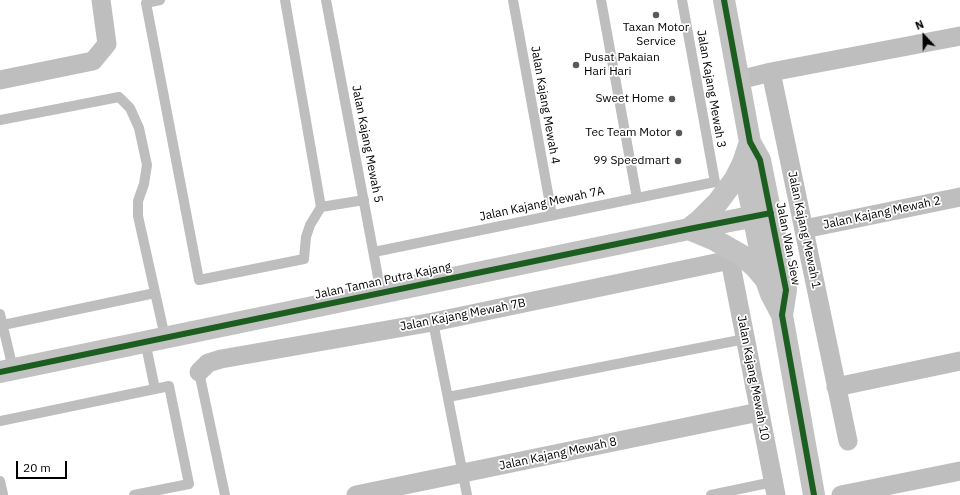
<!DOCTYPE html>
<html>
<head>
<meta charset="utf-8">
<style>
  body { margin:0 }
  #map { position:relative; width:960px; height:495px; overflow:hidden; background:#fff; font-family:"IBM Plex Sans",sans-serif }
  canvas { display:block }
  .north { position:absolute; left:904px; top:16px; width:40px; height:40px; -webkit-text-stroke:3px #fff; paint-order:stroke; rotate:338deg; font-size:11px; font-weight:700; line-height:16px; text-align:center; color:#000 }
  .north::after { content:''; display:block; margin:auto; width:14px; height:18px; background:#000; clip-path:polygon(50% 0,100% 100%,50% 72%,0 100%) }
  .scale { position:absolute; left:16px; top:461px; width:51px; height:18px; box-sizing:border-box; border:2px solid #000; border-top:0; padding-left:5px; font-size:12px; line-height:14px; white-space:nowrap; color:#000; -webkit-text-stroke:3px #fff; paint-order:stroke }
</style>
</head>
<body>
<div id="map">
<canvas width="960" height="495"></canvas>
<div class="north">N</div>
<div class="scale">20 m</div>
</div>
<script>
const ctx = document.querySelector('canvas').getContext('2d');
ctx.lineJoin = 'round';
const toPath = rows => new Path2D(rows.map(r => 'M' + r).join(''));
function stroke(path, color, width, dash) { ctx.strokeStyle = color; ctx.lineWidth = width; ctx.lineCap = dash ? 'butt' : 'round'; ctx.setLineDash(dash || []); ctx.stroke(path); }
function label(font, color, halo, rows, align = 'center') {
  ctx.font = font + ' "IBM Plex Sans",sans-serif'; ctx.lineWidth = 3.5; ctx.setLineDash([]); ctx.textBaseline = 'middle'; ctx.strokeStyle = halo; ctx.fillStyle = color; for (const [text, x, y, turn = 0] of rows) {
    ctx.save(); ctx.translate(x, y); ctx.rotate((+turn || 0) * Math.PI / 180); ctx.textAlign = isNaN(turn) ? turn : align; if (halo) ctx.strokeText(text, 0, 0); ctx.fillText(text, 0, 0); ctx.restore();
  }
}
const lane = toPath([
  [160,0,146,3,199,280,304,259,306,237,310,225,321,207,285,0],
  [326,0,381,293],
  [513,0,552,215],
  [601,0,637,198],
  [0,120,119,97,130,108,139,128,147,165,144,184,138,201,138,216,165,337],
  [321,207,364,200],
  [374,252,715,182,682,0],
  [0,314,13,369],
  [433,322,467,495],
  [3,325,155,293],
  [199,372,225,495],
  [448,397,745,339],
  [0,421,155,389],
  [0,481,3,494],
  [134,495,189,484,169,386,155,389,145,341],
  [711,495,773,482]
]);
const street = toPath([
  [771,72,848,441],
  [0,80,93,61,107,44,101,0],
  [739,80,771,72,960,36],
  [804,229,960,197],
  [199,372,208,363,221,359,433,322,730,260,776,495],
  [836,387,960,361],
  [356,495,759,412],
  [841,495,960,471]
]);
const secondary = toPath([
  [724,0,750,142,760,160,786,290,782,315,814,495],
  [750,142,743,163,766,280,771,294,782,315],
  [690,228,699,221,718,202,735,179,743,163],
  [689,229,713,239,741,255,755,267,766,280],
  [0,372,689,229,771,213]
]);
const cycleway = toPath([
  [724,0,750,142,760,160,786,290,782,315,814,495],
  [0,372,689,229,771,213]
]);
const markers = [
  [656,15,4,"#595959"],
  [576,65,4,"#595959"],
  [672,99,4,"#595959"],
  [679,133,4,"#595959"],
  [678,161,4,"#595959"]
];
const poiNames = [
  ["Taxan Motor",656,28,"center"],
  ["Service",656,42,"center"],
  ["Pusat Pakaian",584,58,"left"],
  ["Hari Hari",584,72,"left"],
  ["Sweet Home",664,99],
  ["Tec Team Motor",671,133],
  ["99 Speedmart",670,161]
];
const streetNames = [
  ["Jalan Kajang Mewah 3",711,89,80],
  ["Jalan Kajang Mewah 4",545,105,80],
  ["Jalan Kajang Mewah 5",367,144,79],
  ["Jalan Kajang Mewah 7A",542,204,-12],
  ["Jalan Kajang Mewah 2",882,213,-12],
  ["Jalan Kajang Mewah 1",804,230,78],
  ["Jalan Wan Siew",788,244,79],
  ["Jalan Taman Putra Kajang",383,281,-12],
  ["Jalan Kajang Mewah 7B",463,315,-11],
  ["Jalan Kajang Mewah 10",753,378,79],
  ["Jalan Kajang Mewah 8",558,454,-12]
];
stroke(lane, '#bebebe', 10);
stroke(street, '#bebebe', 19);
stroke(secondary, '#c2c2c2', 22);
stroke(cycleway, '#1b5e20', 6);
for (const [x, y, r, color] of markers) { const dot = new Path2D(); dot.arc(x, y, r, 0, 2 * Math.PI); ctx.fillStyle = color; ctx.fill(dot); stroke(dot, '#fff', 1.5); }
label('12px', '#000', '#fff', poiNames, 'right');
label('12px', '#000', '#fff', streetNames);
</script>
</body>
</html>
